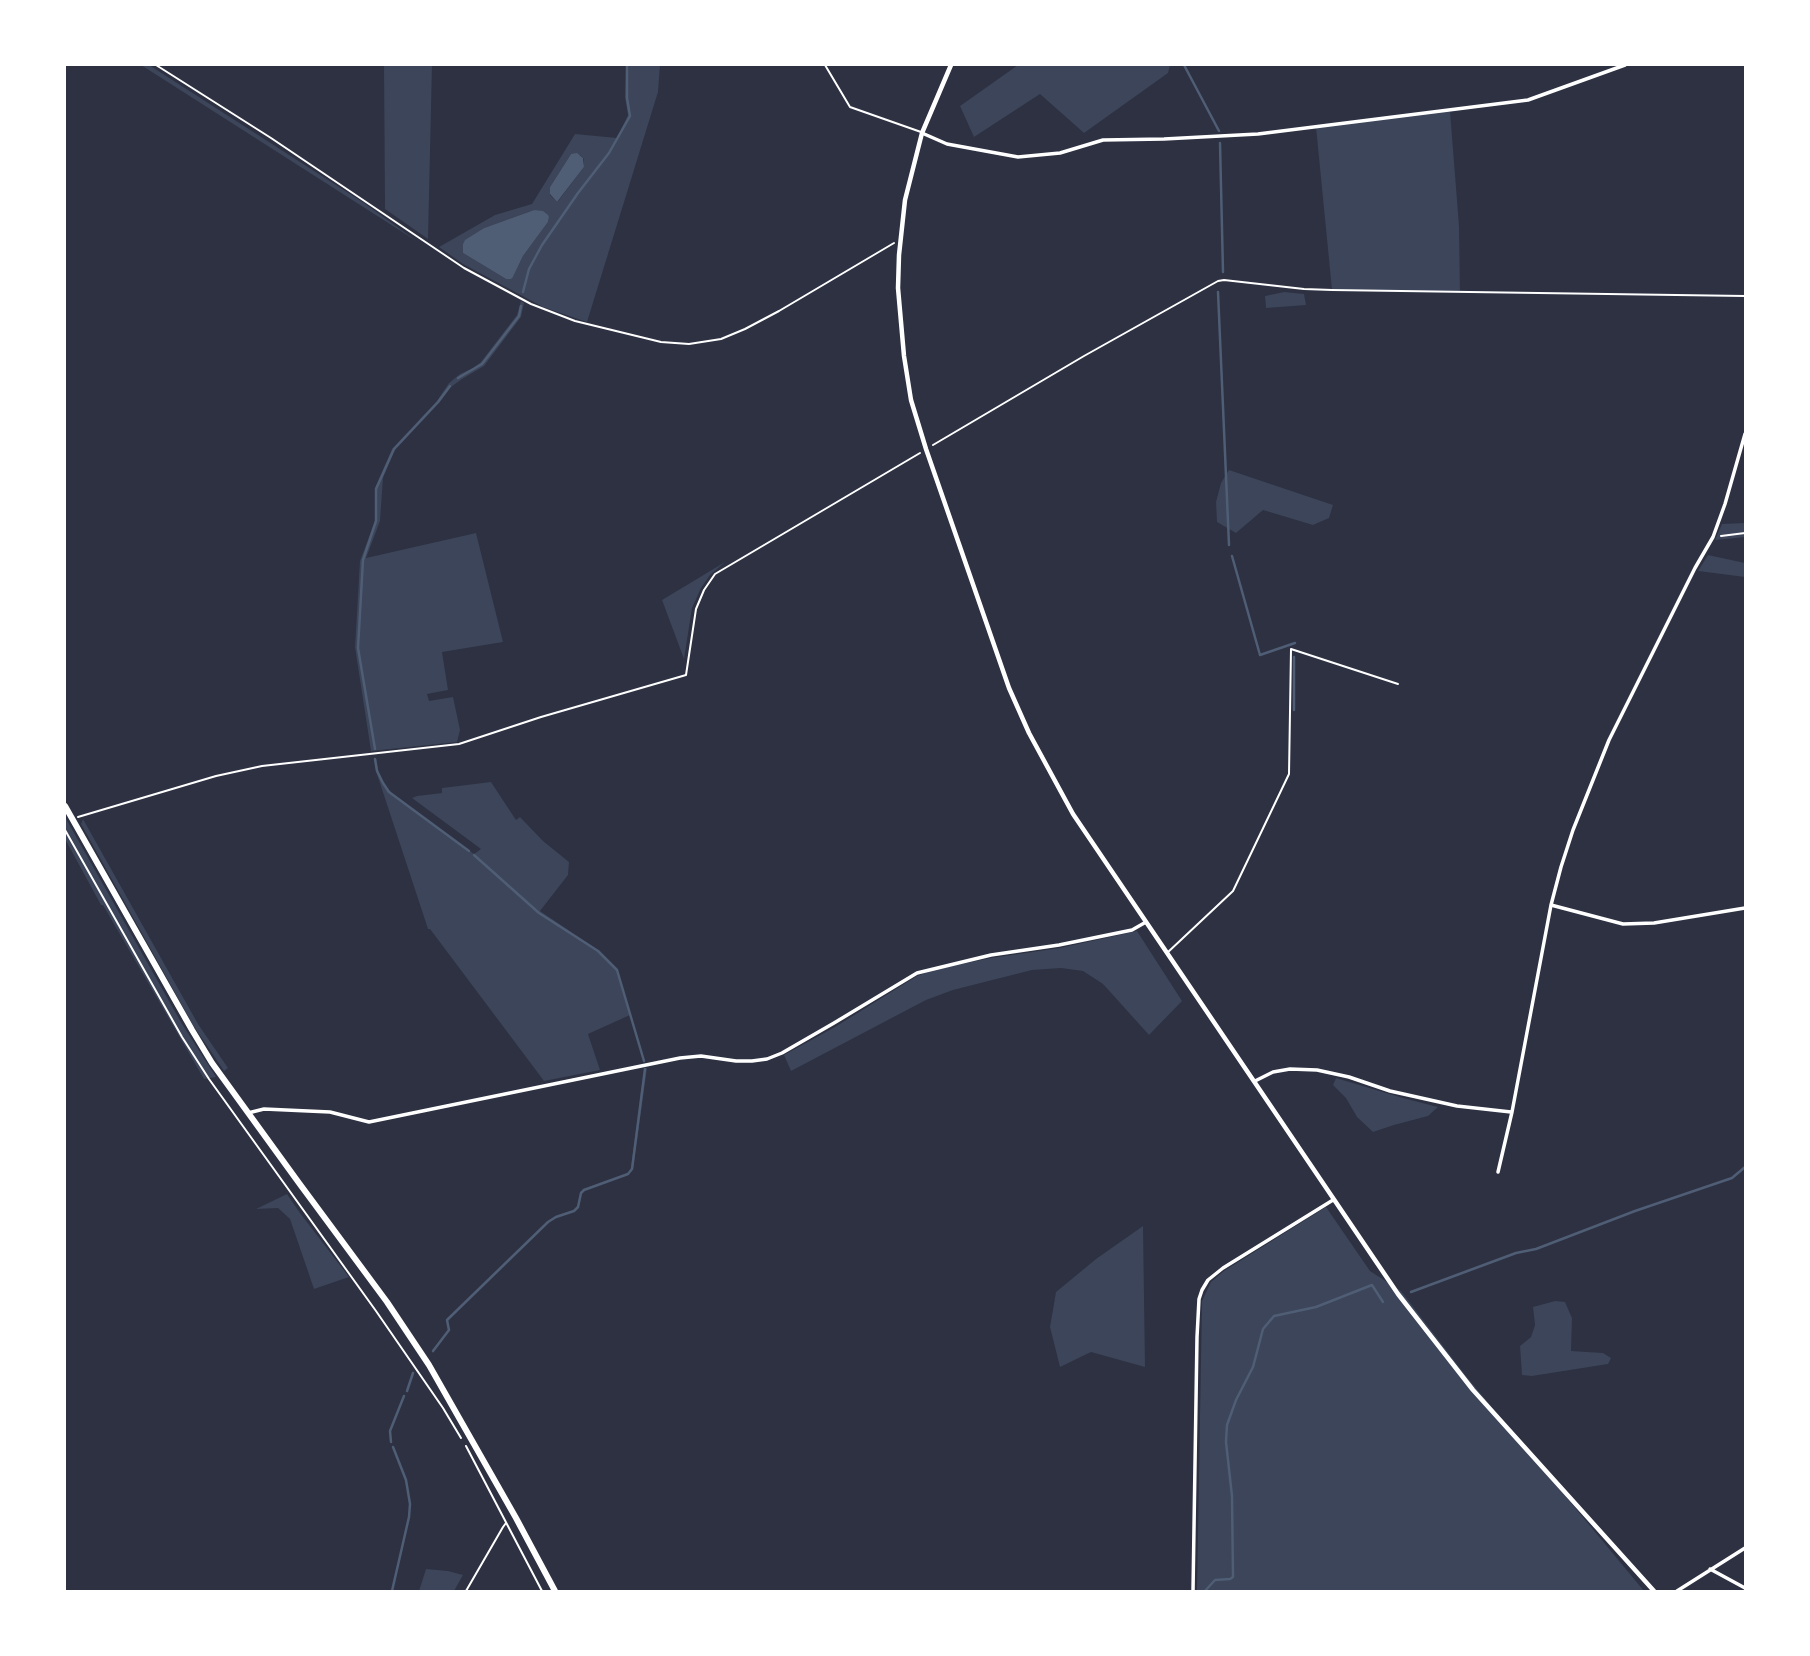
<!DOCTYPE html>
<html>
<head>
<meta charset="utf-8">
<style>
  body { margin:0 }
  #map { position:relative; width:1810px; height:1656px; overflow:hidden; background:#2d3142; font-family:Bitter,serif }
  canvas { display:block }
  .frame { position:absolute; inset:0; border:66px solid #fff; pointer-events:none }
</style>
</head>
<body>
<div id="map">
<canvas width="1810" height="1656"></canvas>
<div class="frame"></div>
</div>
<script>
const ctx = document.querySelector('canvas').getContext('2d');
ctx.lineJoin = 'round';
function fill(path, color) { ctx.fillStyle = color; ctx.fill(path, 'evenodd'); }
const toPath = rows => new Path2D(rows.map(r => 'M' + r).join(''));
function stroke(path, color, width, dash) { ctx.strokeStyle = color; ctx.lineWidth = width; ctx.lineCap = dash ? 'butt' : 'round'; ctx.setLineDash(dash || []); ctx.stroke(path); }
const green = toPath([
  [141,65,149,65,364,203,418,242],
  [384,65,432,65,428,239,385,209],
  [626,65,660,65,658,92,587,322,543,307,463,264,439,247,495,215,532,204,575,134,617,138,628,115,625,97],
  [571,154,580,155,584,159,584,167,559,200,557,202,550,195,550,187],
  [534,210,549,217,548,222,523,256,513,277,506,279,463,253,463,244,465,241,484,228],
  [1018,65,1170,65,1168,73,1084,133,1040,94,974,137,960,106],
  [1450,111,1459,226,1460,292,1332,290,1316,127],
  [1284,292,1304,294,1306,305,1266,308,1265,296],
  [521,301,524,303,521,317,484,366,462,379,451,387,439,403,394,451,383,478,380,521,366,558,476,533,503,642,442,652,448,690,427,694,429,701,453,697,460,730,457,742,371,751,355,647,360,561,375,521,375,488,392,449,437,401,449,383,460,374,473,368,481,362,517,315],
  [1229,470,1333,505,1329,518,1313,525,1263,510,1236,533,1217,522,1216,502,1221,483],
  [1745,523,1745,537,1715,540,1722,524],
  [1708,555,1745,563,1745,577,1698,571],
  [725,562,710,575,701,588,692,608,684,659,662,600],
  [374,758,376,758,378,770,383,782,389,792,474,854,481,849,412,798,417,796,442,793,442,788,491,782,516,820,520,817,543,841,569,862,568,875,540,911,598,950,617,969,645,1061,630,1015,588,1034,600,1070,544,1081,430,929,428,929,376,771],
  [65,817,182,1024,216,1077,204,1079,103,905,101,905,65,839],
  [83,819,198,1024,228,1068,224,1071,193,1025,81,824],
  [1137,931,1182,1001,1149,1035,1103,984,1083,971,1061,968,1032,970,953,990,926,1000,791,1071,784,1055,835,1027,917,976,936,969,991,958,1060,948],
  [647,1068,633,1169,629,1174,584,1190,581,1195,579,1207,575,1211,556,1217,549,1222,468,1300,448,1321,449,1331,433,1353,432,1351,448,1330,446,1320,548,1221,555,1216,574,1210,578,1206,580,1194,583,1189,628,1173,631,1168,644,1069],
  [1336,1078,1403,1098,1438,1107,1428,1116,1394,1125,1373,1132,1357,1117,1346,1098,1333,1085],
  [287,1194,300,1213,349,1277,314,1289,290,1219,278,1208,256,1209],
  [1326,1207,1370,1271,1401,1291,1466,1376,1644,1591,1337,1591,1324,1590,1323,1591,1197,1591,1202,1301,1211,1282,1224,1271],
  [1143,1226,1145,1367,1091,1352,1060,1367,1050,1327,1056,1292,1096,1259],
  [1555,1301,1565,1302,1572,1318,1571,1351,1603,1353,1611,1358,1608,1364,1532,1376,1522,1375,1520,1346,1531,1337,1535,1325,1533,1307],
  [426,1569,448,1571,463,1575,454,1591,419,1591]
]);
const water = toPath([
  [577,153,583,158,584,167,557,202,550,194,550,187,571,154],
  [534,210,543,211,548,215,549,217,548,222,523,256,513,277,511,279,506,279,463,253,463,244,465,240,484,228]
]);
const stream = toPath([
  [1184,65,1219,131],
  [1220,143,1223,272],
  [523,292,529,269,542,245,578,193,609,153,630,116,627,98,627,65],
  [1218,292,1229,545],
  [458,378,482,364,519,316,521,306],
  [1232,556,1260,655,1295,643],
  [1294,710,1294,657],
  [375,749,358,648,363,560,376,521,376,489,394,449,438,402,450,386],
  [375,759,377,771,383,783,389,792,469,851],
  [474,855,539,913,598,951,617,970,644,1061],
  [1411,1292,1516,1253,1536,1249,1635,1211,1732,1178,1745,1167],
  [433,1351,449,1330,447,1320,548,1222,556,1217,574,1211,578,1207,581,1193,584,1190,628,1174,632,1169,645,1069],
  [407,1391,413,1373],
  [391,1442,390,1431,404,1396],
  [392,1591,409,1517,410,1504,406,1480,393,1447],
  [1205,1591,1215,1580,1230,1579,1233,1577,1232,1496,1226,1442,1227,1425,1236,1400,1253,1367,1263,1329,1274,1316,1316,1307,1372,1285,1383,1302]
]);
const path = toPath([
  [156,65,271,138,464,268,531,304,575,321,661,342,689,344,721,339,745,329,779,311,894,243],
  [933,445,1084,356,1218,281,1224,280,1304,289,1332,290,1745,296],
  [1721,536,1745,533],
  [78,817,216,776,262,766,459,744,541,717,686,675,696,609,704,590,715,574,920,453],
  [65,830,182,1037,209,1079,376,1311,443,1408,461,1438],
  [466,1446,542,1591],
  [466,1591,503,1527,506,1523]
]);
const service = toPath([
  [825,65,850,107,921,132],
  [1167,953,1233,891,1289,774,1291,649,1398,684]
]);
const minor = toPath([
  [922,133,947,144,1018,157,1060,153,1103,140,1164,139,1258,134,1528,100,1625,65],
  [1551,905,1623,924,1654,923,1745,908],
  [1255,1081,1273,1072,1290,1069,1317,1070,1349,1077,1390,1091,1457,1106,1511,1112],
  [248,1113,264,1109,330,1112,369,1122,680,1058,701,1056,736,1061,752,1061,767,1059,782,1053,834,1023,917,973,991,955,1059,945,1132,930,1146,922],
  [1498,1172,1512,1112,1551,905,1561,867,1573,830,1609,740,1695,568,1713,537,1725,504,1745,434],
  [1710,1569,1745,1588],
  [1193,1591,1197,1337,1199,1299,1202,1290,1208,1280,1223,1268,1333,1200],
  [1677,1591,1745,1548]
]);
const tertiary = toPath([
  [951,65,922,133,905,200,899,255,898,288,904,356,911,400,926,449,1009,688,1029,733,1073,814,1398,1294,1473,1390,1654,1591]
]);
const primary = toPath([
  [65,806,192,1030,212,1063,299,1183,387,1302,429,1365,516,1518,555,1591]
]);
fill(green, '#3c4559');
fill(water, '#4f5d75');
stroke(stream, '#4f5d75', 2.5);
stroke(path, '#fff', 2);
stroke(service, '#fff', 2);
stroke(minor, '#fff', 3.5);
stroke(tertiary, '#fff', 4.5);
stroke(primary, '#fff', 6);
</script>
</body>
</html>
